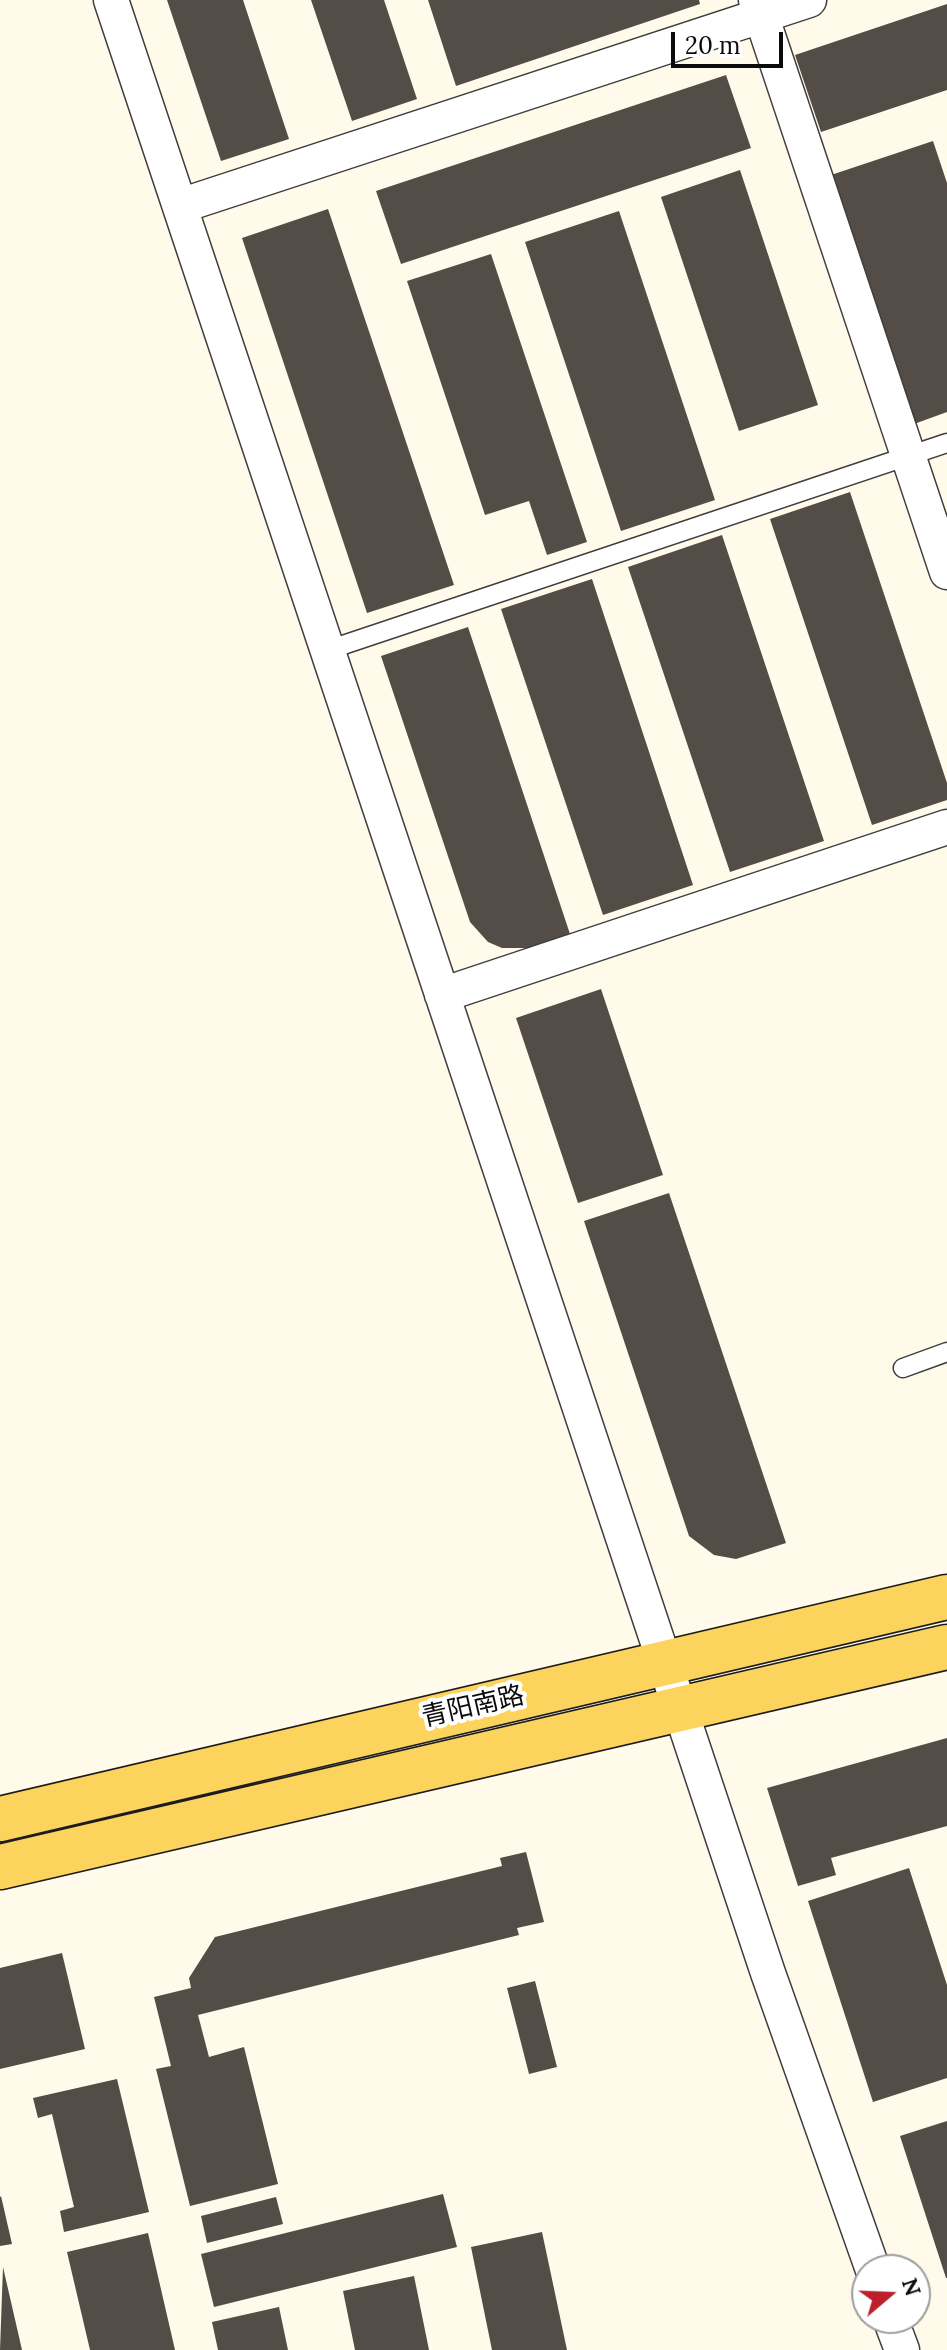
<!DOCTYPE html>
<html>
<head>
<meta charset="utf-8">
<style>
  body { margin:0 }
  #map { position:relative; width:947px; height:2350px; overflow:hidden; background:#fffae9; font-family:Lora,serif }
  canvas { display:block }
  .north { position:absolute; left:851px; top:2254px; width:80px; height:80px; box-sizing:border-box; background:#fff; border:2px solid #9d9d9d; border-radius:50%; rotate:71deg; font-size:22px; font-weight:700; line-height:32px; text-align:center; color:#0b0b0b }
  .north::after { content:''; display:block; margin:auto; width:28px; height:36px; background:#bc212b; clip-path:polygon(50% 0,100% 100%,50% 72%,0 100%) }
  .scale { position:absolute; left:671px; top:32px; width:112px; height:36px; box-sizing:border-box; border:4px solid #0b0b0b; border-top:0; padding-left:10px; font-size:24px; line-height:28px; white-space:nowrap; color:#0b0b0b; -webkit-text-stroke:6px #fff; paint-order:stroke }
</style>
</head>
<body>
<div id="map">
<canvas width="947" height="2350"></canvas>
<div class="north">N</div>
<div class="scale">20 m</div>
</div>
<script>
const ctx = document.querySelector('canvas').getContext('2d');
ctx.lineJoin = 'round';
function fill(path, color) { ctx.fillStyle = color; ctx.fill(path, 'evenodd'); }
const toPath = rows => new Path2D(rows.map(r => 'M' + r).join(''));
function stroke(path, color, width, dash) { ctx.strokeStyle = color; ctx.lineWidth = width; ctx.lineCap = dash ? 'butt' : 'round'; ctx.setLineDash(dash || []); ctx.stroke(path); }
function label(font, color, halo, rows, align = 'center') {
  ctx.font = font + ' Lora,"Noto Sans SC",serif'; ctx.lineWidth = 8; ctx.setLineDash([]); ctx.textBaseline = 'middle'; ctx.strokeStyle = halo; ctx.fillStyle = color; for (const [text, x, y, turn = 0] of rows) {
    ctx.save(); ctx.translate(x, y); ctx.rotate((+turn || 0) * Math.PI / 180); ctx.textAlign = isNaN(turn) ? turn : align; if (halo) ctx.strokeText(text, 0, 0); ctx.fillText(text, 0, 0); ctx.restore();
  }
}
const building = toPath([
  [167,0,243,0,289,139,221,161],
  [311,0,384,0,417,99,352,121],
  [428,0,699,0,700,4,456,86],
  [947,4,947,90,821,132,795,55],
  [726,75,751,148,401,264,376,191],
  [933,141,947,183,947,412,914,424,831,175],
  [740,170,818,405,739,431,661,197],
  [328,209,454,585,367,613,242,238],
  [619,211,715,500,621,531,525,242],
  [491,254,587,542,547,555,529,501,485,515,407,281],
  [850,492,947,783,947,800,872,825,770,519],
  [722,535,824,841,730,872,628,567],
  [592,579,693,885,603,915,501,609],
  [468,627,571,937,537,948,502,948,488,942,470,922,381,656],
  [601,989,663,1175,578,1203,516,1018],
  [669,1193,786,1543,736,1559,714,1555,689,1536,584,1221],
  [947,1738,947,1826,831,1858,836,1875,798,1886,767,1788],
  [526,1852,544,1922,517,1928,519,1935,198,2015,209,2057,244,2047,278,2184,190,2206,156,2069,171,2066,154,1997,191,1988,189,1978,215,1937,502,1866,500,1858],
  [909,1868,947,1985,947,2078,873,2102,808,1901],
  [62,1953,85,2049,0,2069,0,1968],
  [535,1981,557,2067,529,2074,507,1988],
  [117,2079,149,2212,64,2232,60,2211,74,2207,52,2114,38,2118,33,2098],
  [947,2121,947,2278,946,2278,900,2136],
  [443,2194,457,2247,214,2307,201,2254],
  [1,2196,12,2244,0,2246,0,2197],
  [276,2197,283,2224,207,2243,201,2216],
  [542,2232,567,2350,492,2350,471,2247],
  [148,2233,175,2350,90,2350,67,2252],
  [3,2267,22,2350,0,2350],
  [414,2276,429,2350,355,2350,343,2291],
  [279,2307,288,2350,218,2350,212,2322]
]);
const service = toPath([
  [328,650,947,443],
  [903,1368,947,1352]
]);
const minor = toPath([
  [111,0,768,1973,873,2270],
  [756,0,947,572],
  [180,206,809,0],
  [442,995,947,827],
  [890,2318,902,2350]
]);
const primary = toPath([
  [0,1819,947,1597],
  [0,1867,947,1647]
]);
const streetNames = [
  ["青阳南路",473,1707,-13]
];
fill(building, '#544c47');
stroke(service, '#3e3e3e', 21);
stroke(minor, '#3e3e3e', 37);
stroke(primary, '#1c1c1c', 47);
stroke(service, '#fff', 18);
stroke(minor, '#fff', 34);
stroke(primary, '#fbd35d', 44);
label('26px', '#0b0b0b', '#fff', streetNames);
</script>
</body>
</html>
